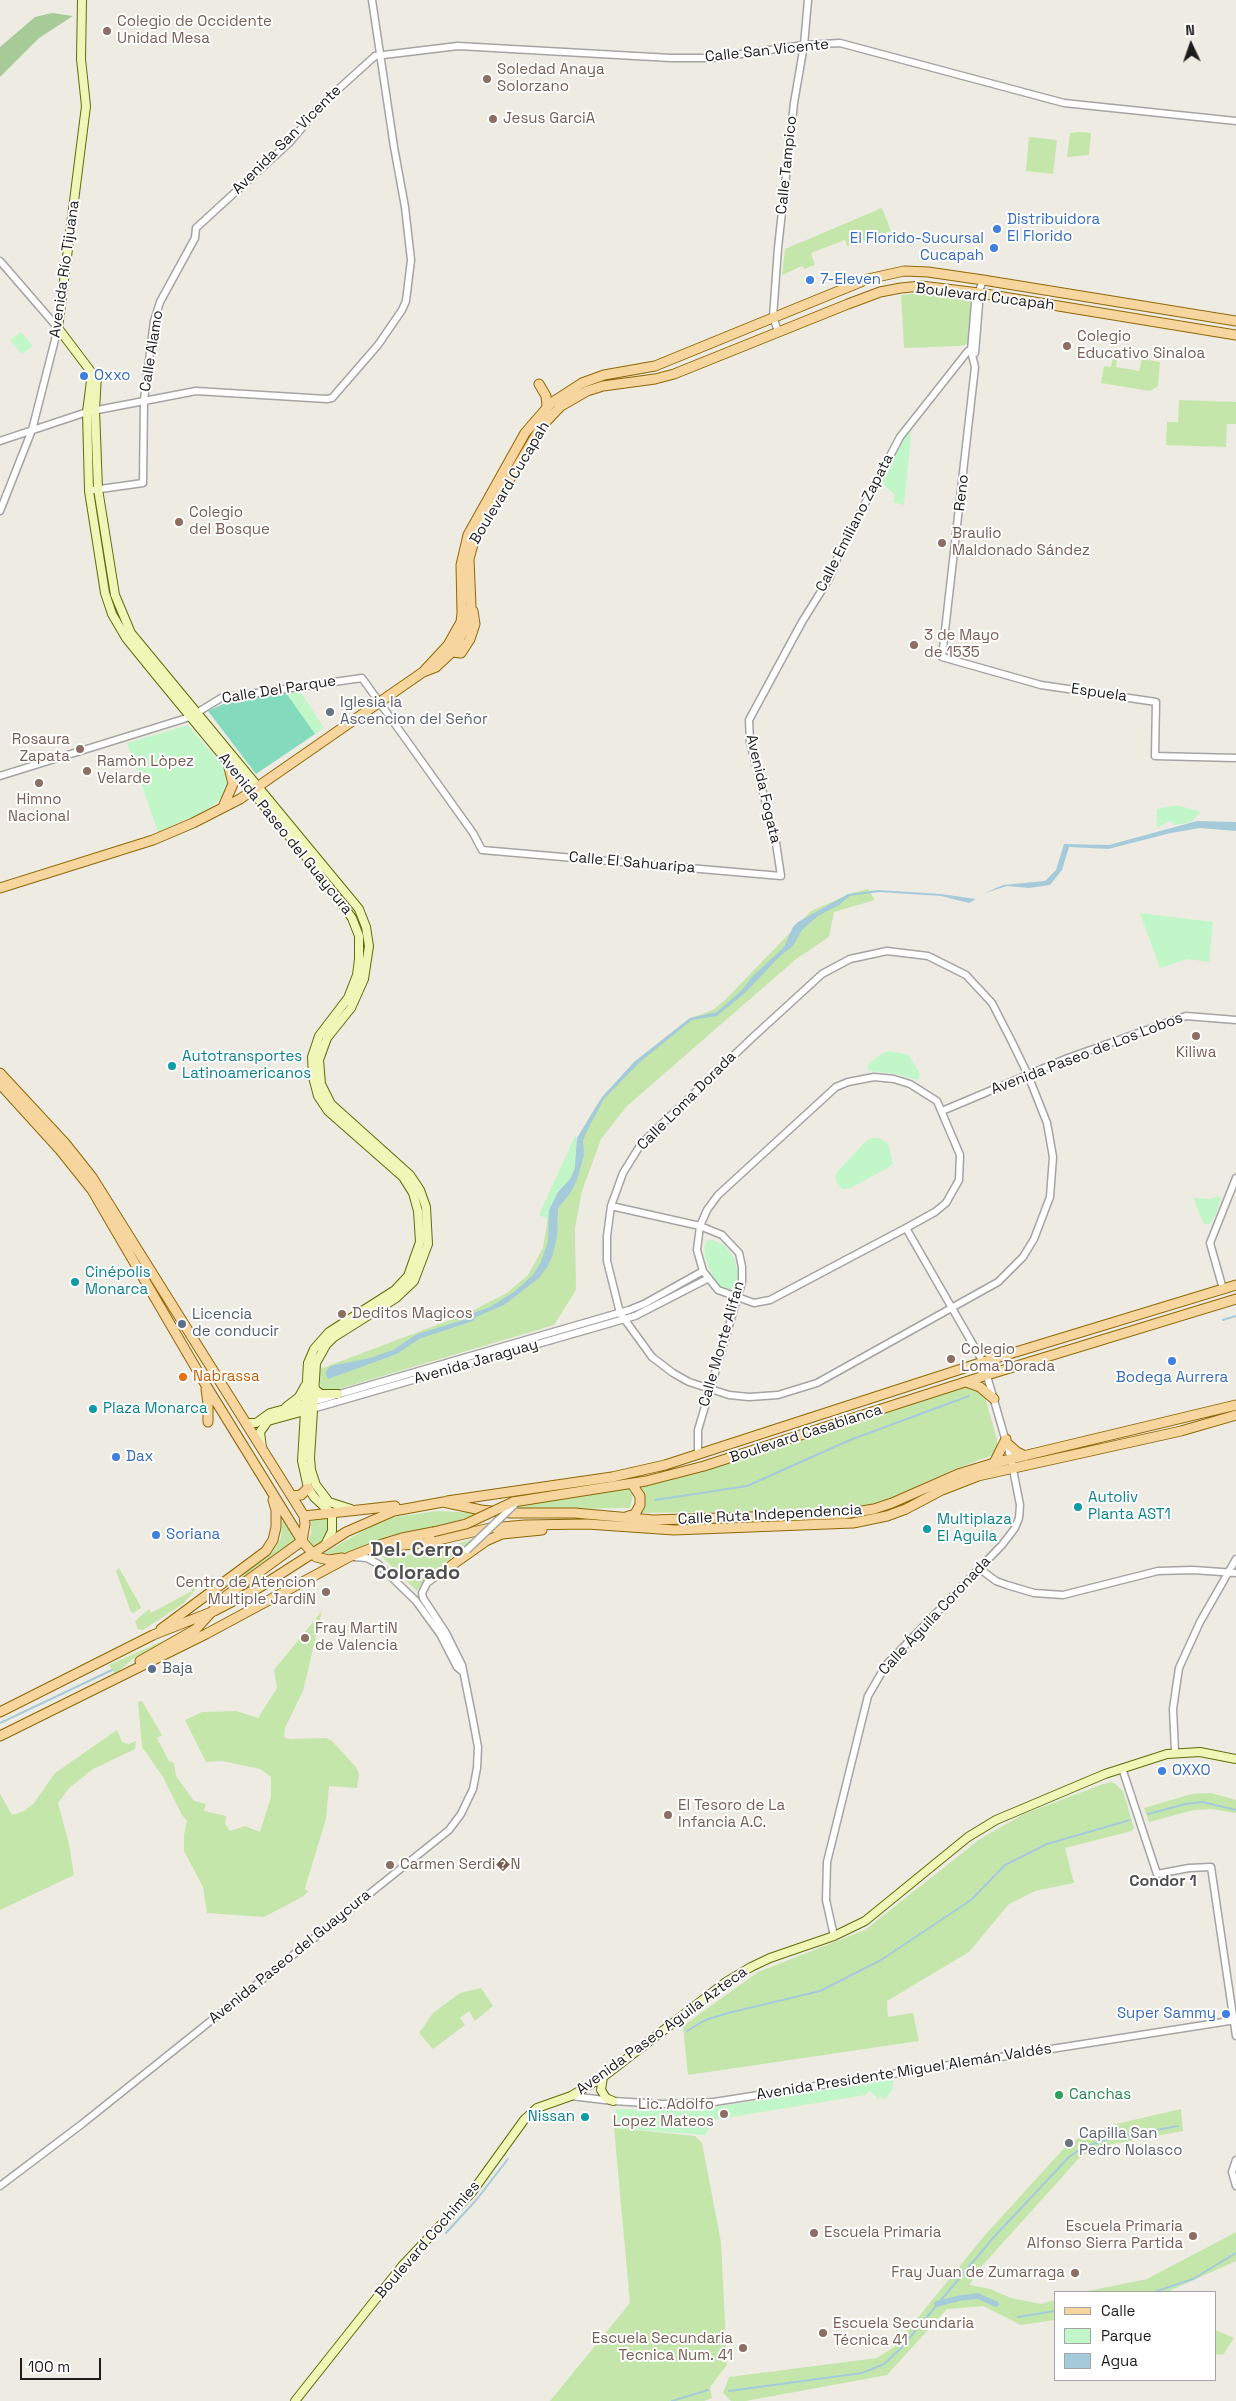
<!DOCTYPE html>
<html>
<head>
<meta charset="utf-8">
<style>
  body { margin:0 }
  #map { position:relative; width:1236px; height:2401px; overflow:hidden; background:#eeebe3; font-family:"Space Grotesk",sans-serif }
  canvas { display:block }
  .legend { position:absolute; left:1054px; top:2291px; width:162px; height:90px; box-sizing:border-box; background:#fff; border:1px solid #a5a5a5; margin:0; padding:6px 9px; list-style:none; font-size:15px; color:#1d1d1d }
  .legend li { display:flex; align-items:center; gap:10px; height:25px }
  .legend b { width:25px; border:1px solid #a5a5a5 }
  .north { position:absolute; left:1166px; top:20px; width:50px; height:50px; -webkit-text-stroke:4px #fff; paint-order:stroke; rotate:357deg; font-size:14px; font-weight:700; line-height:20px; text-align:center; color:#1d1d1d }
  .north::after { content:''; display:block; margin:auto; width:18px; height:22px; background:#1d1d1d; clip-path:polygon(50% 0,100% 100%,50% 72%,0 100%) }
  .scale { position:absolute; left:20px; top:2358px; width:81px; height:22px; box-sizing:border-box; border:2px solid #1d1d1d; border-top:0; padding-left:6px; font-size:15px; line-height:18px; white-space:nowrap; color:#1d1d1d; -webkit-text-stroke:4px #fff; paint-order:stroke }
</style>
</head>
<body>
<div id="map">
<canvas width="1236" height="2401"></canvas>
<ul class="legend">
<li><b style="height:6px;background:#f7d59e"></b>Calle</li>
<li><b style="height:14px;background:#c1f7c8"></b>Parque</li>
<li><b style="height:14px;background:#a5cbda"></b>Agua</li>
</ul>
<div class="north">N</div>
<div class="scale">100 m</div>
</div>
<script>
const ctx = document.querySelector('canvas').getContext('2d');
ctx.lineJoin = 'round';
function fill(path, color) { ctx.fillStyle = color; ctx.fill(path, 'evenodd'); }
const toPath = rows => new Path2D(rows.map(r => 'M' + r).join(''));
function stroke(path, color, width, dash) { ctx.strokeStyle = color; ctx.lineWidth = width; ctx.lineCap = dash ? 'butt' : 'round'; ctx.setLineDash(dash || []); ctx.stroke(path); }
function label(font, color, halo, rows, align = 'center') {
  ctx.font = font + ' "Space Grotesk",sans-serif'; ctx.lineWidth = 4; ctx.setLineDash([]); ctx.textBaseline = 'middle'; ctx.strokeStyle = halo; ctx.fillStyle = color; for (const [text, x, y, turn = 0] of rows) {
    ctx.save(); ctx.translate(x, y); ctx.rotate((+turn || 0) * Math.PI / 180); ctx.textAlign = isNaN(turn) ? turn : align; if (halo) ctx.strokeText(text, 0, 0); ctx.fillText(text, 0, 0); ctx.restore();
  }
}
const grass = toPath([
  [1080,132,1091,133,1089,155,1067,157,1070,133],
  [1029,137,1057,140,1053,174,1026,171],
  [882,208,891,231,847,246,845,240,811,253,815,265,804,269,802,266,782,275,785,249],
  [918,293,972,300,968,344,960,346,904,348,901,295],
  [1113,357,1117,358,1116,367,1139,371,1142,359,1160,362,1158,386,1150,391,1101,383,1104,366,1111,367],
  [1179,400,1236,402,1236,424,1227,424,1226,447,1166,445,1167,422,1178,422],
  [868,889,875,900,834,912,829,937,795,960,627,1106,601,1139,582,1191,575,1228,576,1290,554,1325,335,1390,322,1389,318,1378,320,1369,466,1314,507,1293,528,1275,543,1248,549,1210,575,1163,577,1138,600,1100,637,1060,690,1018,713,1010,725,1000,811,911,852,893],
  [969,1385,984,1394,997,1439,997,1446,993,1455,952,1470,891,1498,870,1505,808,1511,637,1513,643,1499,643,1492,638,1484],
  [628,1488,633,1495,630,1508,510,1510,523,1505],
  [437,1511,477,1513,455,1523,388,1538,340,1555,321,1555,375,1524,395,1517],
  [328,1518,330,1527,327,1536,314,1547,308,1538,311,1534,311,1519],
  [282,1521,287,1521,295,1541,289,1548,231,1585,273,1551,281,1538],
  [473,1539,425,1580,417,1591,381,1556,402,1556,441,1549],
  [119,1568,140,1605,141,1608,133,1613,131,1612,116,1571],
  [207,1576,184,1603,143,1630,138,1629,135,1621,149,1609,151,1613,192,1591,190,1587],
  [322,1611,303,1691,285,1728,284,1737,290,1739,326,1738,332,1741,356,1767,359,1774,357,1788,329,1786,326,1819,305,1888,308,1892,302,1897,264,1917,207,1913,203,1887,184,1851,184,1835,187,1821,182,1815,163,1777,142,1747,138,1702,142,1701,162,1735,157,1738,169,1761,174,1763,176,1776,194,1801,206,1804,204,1811,226,1816,225,1824,230,1831,245,1826,260,1832,271,1797,271,1777,260,1769,222,1761,206,1762,185,1720,202,1712,236,1711,258,1718,277,1688,274,1670],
  [185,1631,134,1658,115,1674,109,1665],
  [117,1730,122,1742,129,1744,136,1741,135,1749,93,1769,69,1788,58,1803,69,1844,74,1875,0,1910,0,1794,12,1815,24,1811,34,1803,55,1773],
  [1113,1782,1123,1791,1134,1828,1132,1831,1065,1848,1074,1883,1035,1891,1009,1904,969,1952,887,2001,888,2017,913,2013,919,2041,688,2075,683,2026,758,1972,865,1930,980,1839,1024,1814,1103,1784],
  [1211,1793,1236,1800,1236,1813,1211,1809,1194,1810,1149,1822,1144,1808,1191,1794],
  [481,1988,493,2006,475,2021,469,2011,460,2018,465,2025,433,2049,419,2033,433,2013,460,1993],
  [1181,2109,1183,2131,1108,2145,1082,2155,981,2267,969,2285,990,2289,1011,2298,1041,2304,1055,2300,1055,2320,1021,2325,983,2306,947,2309,887,2375,746,2401,731,2401,723,2393,729,2377,877,2358,894,2347,985,2235,1067,2145,1087,2133,1116,2124],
  [614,2128,695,2136,702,2143,721,2242,727,2365,710,2387,712,2398,704,2401,550,2401,630,2303],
  [1236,2232,1236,2261,1167,2292,1083,2292,1147,2279],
  [1215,2330,1234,2338,1223,2355,1215,2354]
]);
const forest = toPath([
  [52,13,73,16,39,38,0,77,0,47,35,17]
]);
const park = toPath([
  [21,332,33,346,22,354,10,340],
  [912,426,904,505,893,502,895,495,881,482,902,438],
  [300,691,324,728,303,742,271,695],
  [188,725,226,770,230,783,223,797,204,812,194,818,186,819,158,832,127,743],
  [1177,805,1201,812,1191,822,1175,825,1170,821,1157,828,1157,809],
  [1140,913,1213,922,1209,962,1188,959,1160,968],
  [889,1051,909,1055,920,1074,918,1080,896,1074,869,1071,867,1065,881,1054],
  [575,1136,577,1138,574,1171,567,1184,558,1192,551,1206,548,1219,539,1215],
  [873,1138,879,1138,888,1143,893,1163,889,1167,849,1189,842,1189,835,1179,836,1173,867,1140],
  [1218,1196,1221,1197,1216,1214,1210,1224,1204,1224,1193,1198,1210,1199],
  [711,1239,725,1246,734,1258,738,1272,737,1287,728,1290,720,1288,714,1280,705,1257,704,1247,707,1241],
  [891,2079,894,2082,892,2090,884,2100,881,2096,878,2099,870,2091,865,2095,714,2120,705,2135,614,2128,616,2109,690,2111]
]);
const pitch = toPath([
  [286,693,315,734,256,774,208,711,230,701]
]);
const water = toPath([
  [1197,821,1236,822,1236,831,1200,828,1171,833,1108,849,1069,847,1062,870,1050,885,1029,888,1007,886,985,893,1003,885,1045,881,1056,870,1064,844,1109,845],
  [878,890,941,894,976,899,969,903,941,896,879,892,850,896,839,905,818,916,802,930,793,946,780,956,745,993,717,1016,692,1020,639,1063,604,1099,586,1133,583,1141,584,1155,577,1180,571,1192,558,1208,557,1237,553,1254,548,1266,539,1278,504,1305,476,1317,473,1321,419,1339,397,1354,328,1379,325,1373,330,1366,370,1358,393,1350,417,1334,467,1319,468,1315,490,1307,514,1292,533,1275,541,1262,548,1241,549,1210,558,1192,571,1178,575,1168,577,1138,602,1097,634,1062,690,1018,717,1012,742,990,752,977,784,947,793,927,798,922,848,894]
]);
const stream = toPath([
  [1223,1320,1236,1316],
  [655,1500,747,1486,850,1440,969,1396],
  [0,1723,112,1670],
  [1148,1814,1186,1804,1203,1802,1236,1810],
  [687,2031,705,2020,728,2013,820,1991,881,1960,971,1900,1005,1865,1047,1844,1130,1820],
  [446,2233,477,2199,508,2159],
  [1154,2292,1193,2279,1236,2253],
  [1018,2317,1055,2311],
  [729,2391,862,2373,884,2364,901,2348,993,2238,1069,2157,1084,2147,1108,2139,1178,2126],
  [672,2401,708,2390]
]);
const canal = toPath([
  [937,2304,960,2298,978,2296,996,2304]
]);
const tertiary = toPath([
  [0,261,58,328,32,430,0,511],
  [983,280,975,303,971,351,975,367,942,657,1041,685,1156,702,1155,756,1236,758],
  [778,331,773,317,778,248,794,103,804,45,808,0],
  [975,353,979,304,978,299],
  [0,441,87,412,196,391,327,399,332,398,378,345,402,310,406,301,411,260,405,207,394,147,372,0],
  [93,490,143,483,144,400,154,321,160,302,195,238,196,228,289,143,323,103,375,56,458,46,671,58,713,58,804,45,840,43,1064,103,1236,121],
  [0,776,190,717,221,698,362,678,473,833,482,850,781,876,776,843,750,742,749,720,802,622,830,577,840,551,900,437,968,351,975,351],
  [887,951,928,956,966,975,992,1003,1011,1040,1028,1075,1047,1123,1053,1157,1050,1197,1034,1239,1023,1257,998,1282,817,1383,778,1395,749,1397,729,1395,689,1382,673,1373,652,1357,620,1313,607,1261,607,1236,611,1206,623,1173,641,1144,752,1038,822,974,850,959,887,951],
  [874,1077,894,1079,910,1084,937,1101,960,1155,959,1180,946,1203,935,1212,906,1228,770,1300,754,1303,718,1290,703,1271,697,1250,700,1226,707,1210,718,1195,836,1087,848,1082,874,1077],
  [942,1111,1068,1058,1186,1016,1236,1020],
  [611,1206,700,1226,722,1235,739,1253,742,1267,742,1282,698,1430,698,1455],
  [1223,1289,1210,1243,1236,1178],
  [312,1402,629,1310,644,1304,703,1271],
  [312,1409,635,1316,707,1279],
  [354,1557,367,1558,378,1564,416,1601,440,1634,457,1667,463,1672],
  [980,1569,996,1581,1007,1585,1034,1593,1063,1595,1158,1571,1193,1570,1236,1573],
  [1175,1752,1173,1709,1179,1668,1200,1622,1236,1559],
  [1122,1768,1157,1874,1189,1868,1211,1867,1236,2036],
  [834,1936,826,1900,827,1862,868,1696,886,1665,1002,1545,1015,1528,1019,1518,1020,1505,1011,1459,983,1362,906,1228],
  [571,2096,613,2101,662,2104,714,2102,1236,2020],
  [1236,2160,1232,2172,1236,2186],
  [0,2186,82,2124,449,1830,461,1814,473,1789,477,1768,478,1747,472,1715,462,1665,446,1633,423,1598,422,1593,427,1583,454,1563]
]);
const secondary = toPath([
  [82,0,81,59,86,106,58,328,92,373,97,375,95,410,98,489,115,595,131,633,359,909,366,927,369,946,364,979,351,1008,327,1038,319,1060,321,1084,331,1104,410,1175,420,1190,426,1207,428,1244,414,1281,396,1298,334,1337,326,1345,316,1363,310,1458,311,1470,316,1485,329,1502,351,1509],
  [92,373,87,412,89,491,105,593,112,614,126,638,156,675,316,869,352,918,359,936,359,959,357,975,348,998,319,1036,312,1057,313,1077,318,1096,328,1111,403,1177,413,1193,418,1211,420,1242,408,1276,395,1290,329,1332,314,1349,308,1363,302,1461,308,1488,314,1497,332,1514,332,1531,326,1543],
  [313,1383,316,1390,321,1394,338,1394],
  [286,1407,299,1397,305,1386],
  [247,1423,256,1423,270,1413,308,1403],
  [262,1448,260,1432,268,1421,308,1410],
  [603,2077,601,2090,606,2098,613,2101],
  [295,2401,402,2266,472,2192,524,2120,537,2108,571,2096,603,2077,726,1982,751,1967,770,1958,834,1936,865,1921,968,1837,996,1820,1105,1774,1167,1754,1200,1752,1236,1759]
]);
const primary = toPath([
  [539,384,546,396,547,406],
  [452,652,461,653,470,639,475,624,473,611],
  [423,672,436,667,452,652,467,625,471,606,469,559,475,537,541,427,561,406,587,391,603,386,655,379,674,374,848,304,880,292,901,288,921,286,979,293,1236,335],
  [223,807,233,784,228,763],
  [0,888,153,840,193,823,240,799,423,672,448,645,461,622,462,613,461,565,468,535,525,433,551,403,582,383,604,375,655,366,868,279,904,271,928,272,983,280,1236,321],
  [0,1073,65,1143,92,1177,304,1516,305,1524,302,1541,226,1596,196,1629,140,1661],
  [0,1084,60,1150,92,1190,204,1382,302,1541,316,1557,329,1560,342,1558],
  [966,1382,980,1387,994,1399],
  [206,1389,208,1404,208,1422],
  [1007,1443,1017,1452,1025,1456],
  [994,1463,1006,1439],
  [292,1496,301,1495,308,1488],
  [447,1501,612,1477,665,1465,983,1362,1236,1285],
  [513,1502,646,1481,704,1466,987,1375,1236,1299],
  [304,1516,395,1506],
  [626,1517,635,1514,640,1505,640,1496,632,1484],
  [376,1546,402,1538,433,1532],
  [452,1565,486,1541,502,1534,542,1530],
  [161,1629,266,1551,273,1540,276,1527,276,1510,273,1500],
  [0,1712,153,1635,214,1611,260,1587,346,1532,394,1511,443,1502,481,1510,511,1513,575,1513,653,1520,844,1514,874,1509,892,1503,958,1474,994,1463,1236,1405],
  [0,1736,206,1634,349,1557,372,1548,425,1543,490,1528,525,1525,587,1524,674,1530,853,1523,887,1516,906,1509,942,1490,978,1476,1181,1431,1236,1415]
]);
const tertiaryBridge = toPath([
  [467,1550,514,1505]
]);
const primaryBridge = toPath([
  [433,1532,466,1524,513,1502]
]);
const markers = [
  [107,31,5,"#8d6e63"],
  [487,79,5,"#8d6e63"],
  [493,119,5,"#8d6e63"],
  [997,229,5,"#3f7fe0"],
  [994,248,5,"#3f7fe0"],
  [810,280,5,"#3f7fe0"],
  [1067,346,5,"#8d6e63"],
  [84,376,5,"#3f7fe0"],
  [179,522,5,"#8d6e63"],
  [942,543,5,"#8d6e63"],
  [914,645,5,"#8d6e63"],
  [330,712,5,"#6b7280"],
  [80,749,5,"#8d6e63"],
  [87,771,5,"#8d6e63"],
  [39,783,5,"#8d6e63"],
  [1196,1036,5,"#8d6e63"],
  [172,1066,5,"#0f9aa8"],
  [75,1282,5,"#0f9aa8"],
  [342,1314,5,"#8d6e63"],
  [182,1324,5,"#5c6f8a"],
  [951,1359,5,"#8d6e63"],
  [1172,1361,5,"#3f7fe0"],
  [183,1377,5,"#e8710a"],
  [93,1409,5,"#0f9aa8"],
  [116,1457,5,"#3f7fe0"],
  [1078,1507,5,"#0f9aa8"],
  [927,1529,5,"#0f9aa8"],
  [156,1535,5,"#3f7fe0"],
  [326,1592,5,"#8d6e63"],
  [305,1638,5,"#8d6e63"],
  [152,1669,5,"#5c6f8a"],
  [1162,1771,5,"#3f7fe0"],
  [668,1815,5,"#8d6e63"],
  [390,1865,5,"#8d6e63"],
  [1226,2014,5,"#3f7fe0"],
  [1059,2095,5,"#2e9e5b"],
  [724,2114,5,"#8d6e63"],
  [585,2117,5,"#0f9aa8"],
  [1069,2143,5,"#6b7280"],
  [814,2233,5,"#8d6e63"],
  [1193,2236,5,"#8d6e63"],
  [1075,2273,5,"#8d6e63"],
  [823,2333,5,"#8d6e63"],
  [743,2348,5,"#8d6e63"]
];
const educationNames = [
  ["Colegio de Occidente",117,22],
  ["Unidad Mesa",117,39],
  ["Soledad Anaya",497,70],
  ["Solorzano",497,87],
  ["Jesus GarciA",503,119],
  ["Colegio",1077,337],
  ["Educativo Sinaloa",1077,354],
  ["Colegio",189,513],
  ["del Bosque",189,530],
  ["Braulio",952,534],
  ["Maldonado Sández",952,551],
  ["3 de Mayo",924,636],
  ["de 1535",924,653],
  ["Rosaura",70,740,"right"],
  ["Zapata",70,757,"right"],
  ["Ramòn Lòpez",97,762],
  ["Velarde",97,779],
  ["Himno",39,800,"center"],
  ["Nacional",39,817,"center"],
  ["Kiliwa",1196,1053,"center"],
  ["Deditos Magicos",352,1314],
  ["Colegio",961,1350],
  ["Loma Dorada",961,1367],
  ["Centro de Atencion",316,1583,"right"],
  ["Multiple JardiN",316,1600,"right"],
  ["Fray MartiN",315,1629],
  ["de Valencia",315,1646],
  ["El Tesoro de La",678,1806],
  ["Infancia A.C.",678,1823],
  ["Carmen Serdi�N",400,1865],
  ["Lic. Adolfo",714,2105,"right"],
  ["Lopez Mateos",714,2122,"right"],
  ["Escuela Primaria",1183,2227,"right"],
  ["Alfonso Sierra Partida",1183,2244,"right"],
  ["Escuela Primaria",824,2233],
  ["Fray Juan de Zumarraga",1065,2273,"right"],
  ["Escuela Secundaria",833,2324],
  ["Técnica 41",833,2341],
  ["Escuela Secundaria",733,2339,"right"],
  ["Tecnica Num. 41",733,2356,"right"]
];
const streetNames = [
  ["Calle San Vicente",767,51,-6],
  ["Avenida San Vicente",287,140,-45],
  ["Calle Tampico",787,165,-84],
  ["Avenida Río Tijuana",65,269,-82],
  ["Boulevard Cucapah",985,297,7],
  ["Calle Alamo",152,351,-81],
  ["Boulevard Cucapah",510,483,-59],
  ["Reno",962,493,-84],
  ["Calle Emiliano Zapata",855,523,-63],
  ["Calle Del Parque",279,690,-9],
  ["Espuela",1099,693,8],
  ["Avenida Fogata",763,789,77],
  ["Avenida Paseo del Guaycura",285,834,51],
  ["Calle El Sahuaripa",632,863,5],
  ["Avenida Paseo de Los Lobos",1087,1054,-21],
  ["Calle Loma Dorada",687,1101,-45],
  ["Calle Monte Alifan",722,1344,-74],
  ["Avenida Jaraguay",476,1362,-16],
  ["Boulevard Casablanca",806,1434,-18],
  ["Calle Ruta Independencia",770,1515,-3],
  ["Calle Águila Coronada",935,1616,-47],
  ["Avenida Paseo del Guaycura",290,1957,-39],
  ["Avenida Paseo Aguila Azteca",662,2031,-36],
  ["Avenida Presidente Miguel Alemán Valdés",904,2072,-9],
  ["Boulevard Cochimies",428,2240,-49]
];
const shopNames = [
  ["Distribuidora",1007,220],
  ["El Florido",1007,237],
  ["El Florido-Sucursal",984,239,"right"],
  ["Cucapah",984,256,"right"],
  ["7-Eleven",820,280],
  ["Oxxo",94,376],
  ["Bodega Aurrera",1172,1378,"center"],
  ["Dax",126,1457],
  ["Soriana",166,1535],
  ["OXXO",1172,1771],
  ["Super Sammy",1216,2014,"right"]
];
const worshipNames = [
  ["Iglesia la",340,703],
  ["Ascencion del Señor",340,720],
  ["Capilla San",1079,2134],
  ["Pedro Nolasco",1079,2151]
];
const cultureNames = [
  ["Autotransportes",182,1057],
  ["Latinoamericanos",182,1074],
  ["Cinépolis",85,1273],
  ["Monarca",85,1290],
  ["Plaza Monarca",103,1409],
  ["Autoliv",1088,1498],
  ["Planta AST1",1088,1515],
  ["Multiplaza",937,1520],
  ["El Aguila",937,1537],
  ["Nissan",575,2117,"right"]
];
const serviceNames = [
  ["Licencia",192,1315],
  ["de conducir",192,1332],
  ["Baja",162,1669]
];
const foodNames = [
  ["Nabrassa",193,1377]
];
const leisureNames = [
  ["Canchas",1069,2095]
];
const neighbourhoodNames = [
  ["Condor 1",1163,1882]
];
const districtNames = [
  ["Del. Cerro",417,1551],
  ["Colorado",417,1574]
];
fill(grass, '#c5e6ab');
fill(forest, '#a6cb99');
fill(park, '#c1f7c8');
fill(pitch, '#84dabd');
fill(water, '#a5cbda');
stroke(stream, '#a5cbda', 2);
stroke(canal, '#a5cbda', 5.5);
stroke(tertiary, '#a4a4a4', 9);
stroke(secondary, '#5f6e09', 10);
stroke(primary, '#8f6806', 11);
stroke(tertiary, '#fff', 6);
stroke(secondary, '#f0f6b8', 8);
stroke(primary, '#f7d59e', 9);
stroke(tertiaryBridge, '#a4a4a4', 9, []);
stroke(primaryBridge, '#8f6806', 11, []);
stroke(tertiaryBridge, '#fff', 6);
stroke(primaryBridge, '#f7d59e', 9);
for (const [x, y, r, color] of markers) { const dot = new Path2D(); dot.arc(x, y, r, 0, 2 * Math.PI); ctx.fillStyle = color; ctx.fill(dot); stroke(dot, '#fff', 2); }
label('15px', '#785e54', '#fff', educationNames, 'left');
label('15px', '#1d1d1d', '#fff', streetNames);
label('15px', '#366cbe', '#fff', shopNames, 'left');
label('15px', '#5b616d', '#fff', worshipNames, 'left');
label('15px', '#0d838f', '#fff', cultureNames, 'left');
label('15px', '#4e5e75', '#fff', serviceNames, 'left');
label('15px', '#c56008', '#fff', foodNames, 'left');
label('15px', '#27864d', '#fff', leisureNames, 'left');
label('bold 16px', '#505050', '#fff', neighbourhoodNames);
label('bold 20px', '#505050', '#fff', districtNames);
</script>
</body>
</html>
